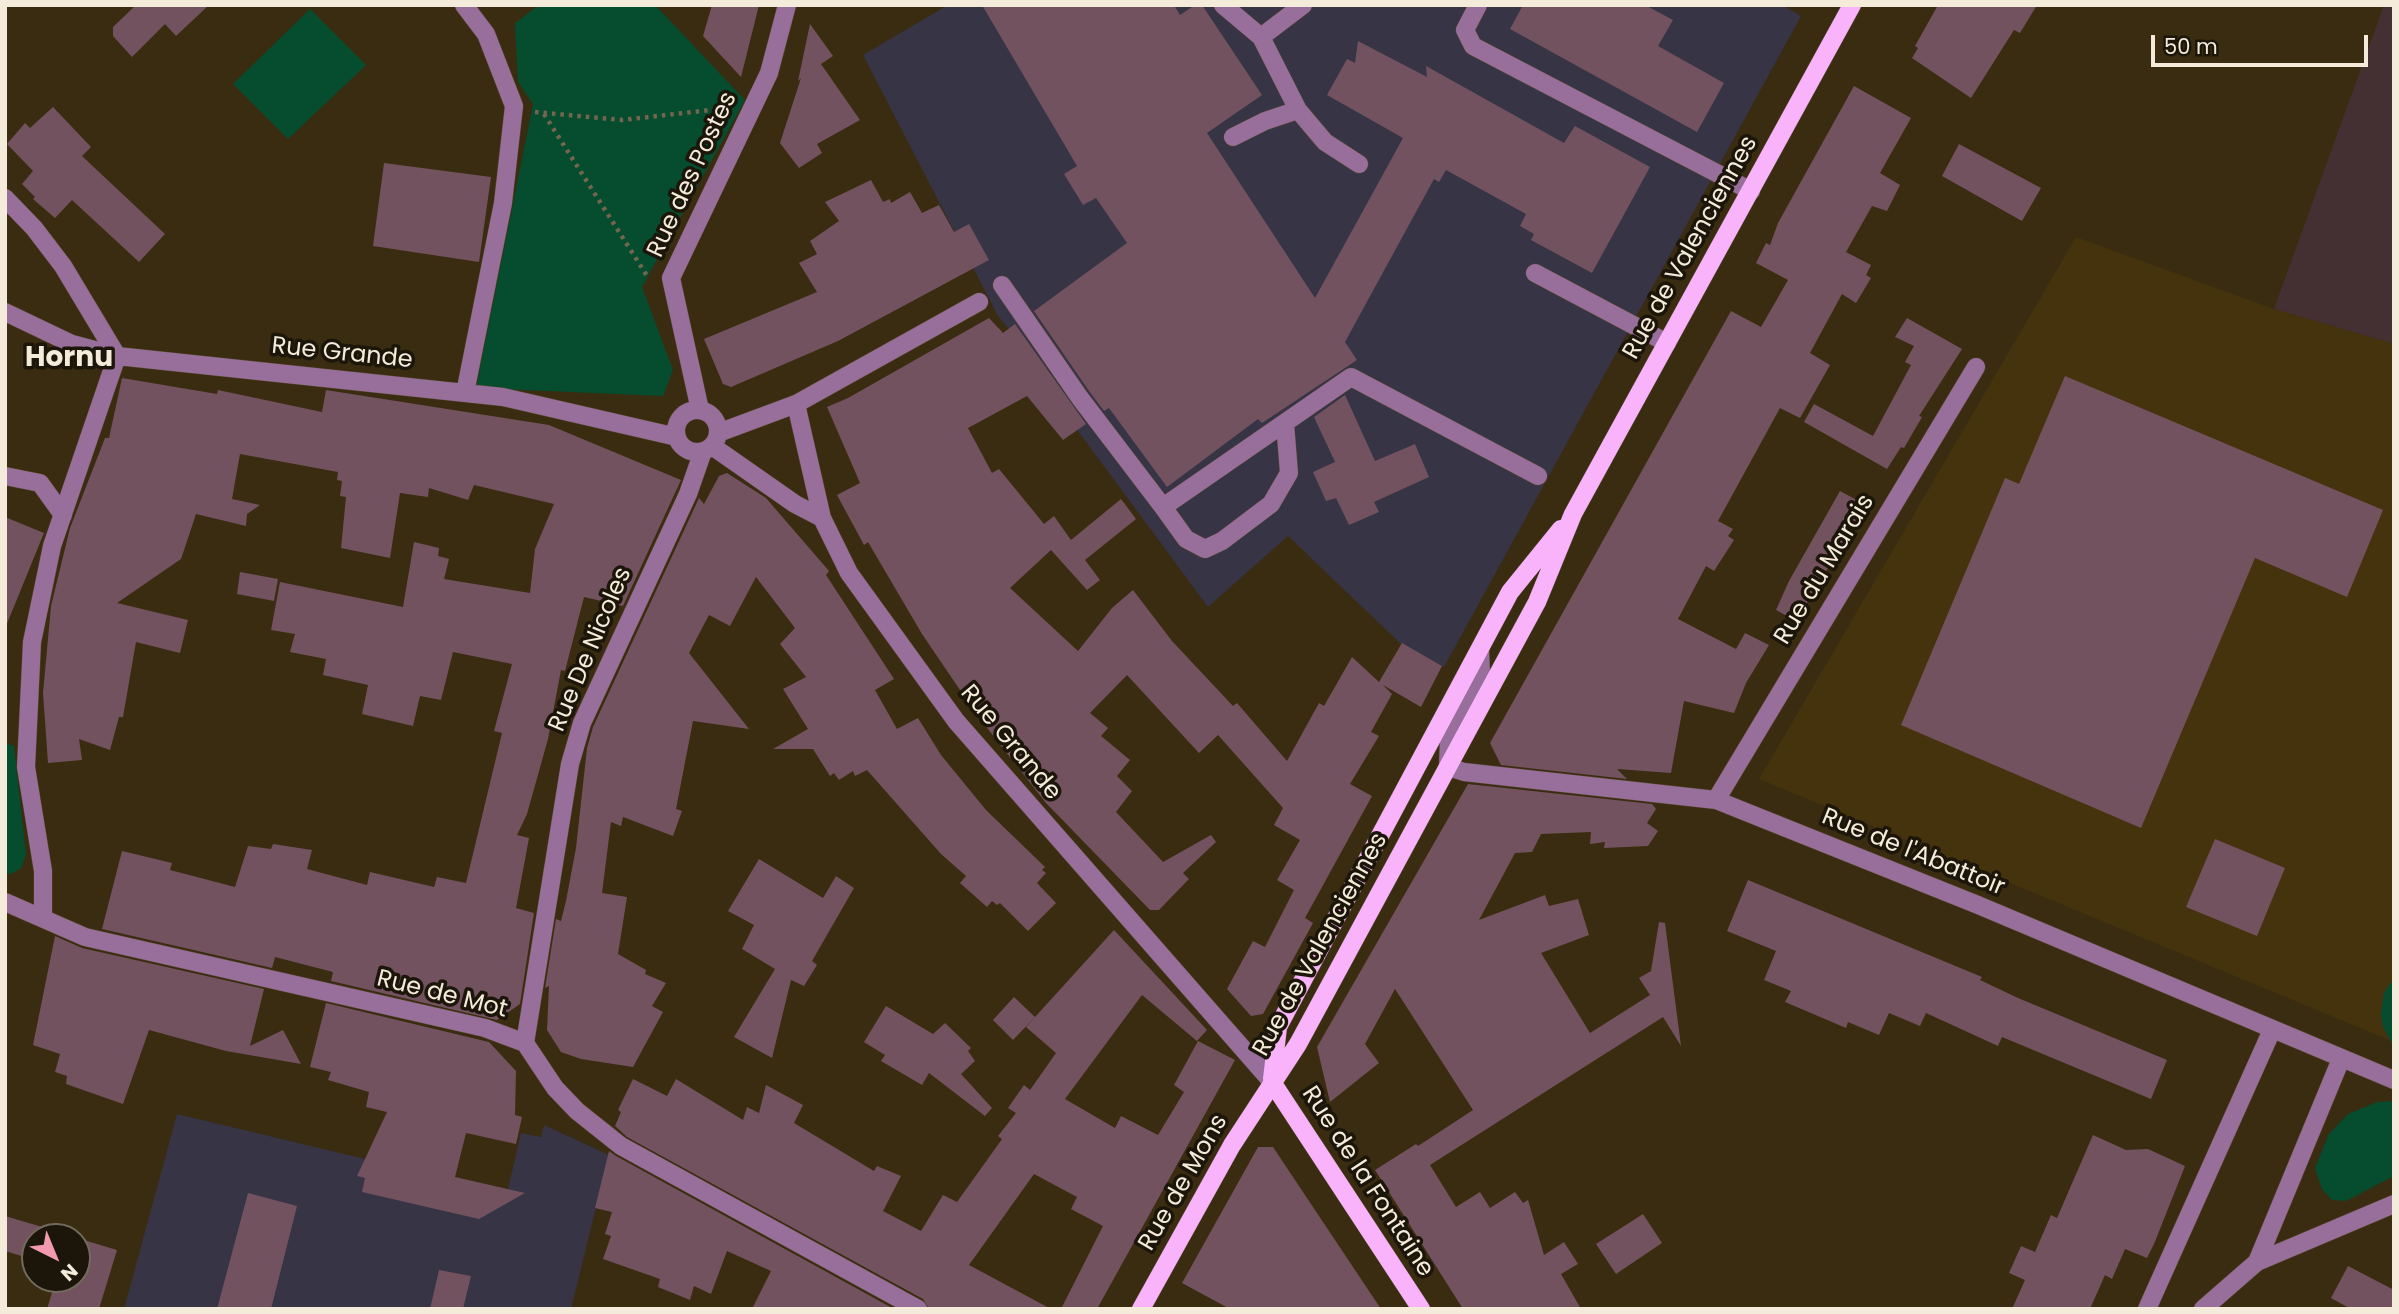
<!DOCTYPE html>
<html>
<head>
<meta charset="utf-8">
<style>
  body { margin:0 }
  #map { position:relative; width:2399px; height:1314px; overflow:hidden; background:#3a2c10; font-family:Poppins,sans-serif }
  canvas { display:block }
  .frame { position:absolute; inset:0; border:7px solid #f4ebda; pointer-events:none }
  .north { position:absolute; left:21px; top:1223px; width:70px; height:70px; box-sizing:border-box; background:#1c160a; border:2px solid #726b5d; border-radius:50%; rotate:137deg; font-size:19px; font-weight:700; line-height:28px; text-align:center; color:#f4ebda }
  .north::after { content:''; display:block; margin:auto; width:24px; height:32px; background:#f29aaf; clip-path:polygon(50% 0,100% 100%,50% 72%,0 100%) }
  .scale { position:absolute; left:2151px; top:35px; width:217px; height:32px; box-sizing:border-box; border:4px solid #f4ebda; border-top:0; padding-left:9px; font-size:21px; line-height:24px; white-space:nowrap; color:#f4ebda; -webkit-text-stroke:5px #1c160a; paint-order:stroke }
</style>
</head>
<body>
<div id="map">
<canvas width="2399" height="1314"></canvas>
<div class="frame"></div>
<div class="north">N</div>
<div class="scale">50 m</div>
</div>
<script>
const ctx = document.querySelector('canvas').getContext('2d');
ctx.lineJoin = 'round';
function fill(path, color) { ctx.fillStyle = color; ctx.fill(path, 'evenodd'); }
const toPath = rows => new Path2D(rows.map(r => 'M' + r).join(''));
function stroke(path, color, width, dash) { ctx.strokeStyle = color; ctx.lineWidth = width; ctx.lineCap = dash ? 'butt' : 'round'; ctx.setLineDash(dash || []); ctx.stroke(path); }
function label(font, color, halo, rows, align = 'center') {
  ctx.font = font + ' Poppins,sans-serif'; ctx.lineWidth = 7; ctx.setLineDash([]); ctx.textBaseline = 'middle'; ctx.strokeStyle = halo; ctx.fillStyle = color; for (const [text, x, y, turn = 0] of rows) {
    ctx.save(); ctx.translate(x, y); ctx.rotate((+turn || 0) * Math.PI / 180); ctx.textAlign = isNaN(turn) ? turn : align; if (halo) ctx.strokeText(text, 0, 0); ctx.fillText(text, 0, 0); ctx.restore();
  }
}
const commercial = toPath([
  [2384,5,2394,5,2394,344,2274,309]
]);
const built = toPath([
  [2076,237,2274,309,2394,344,2394,1042,1759,779]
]);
const education = toPath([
  [948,5,1782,5,1801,16,1444,667,1403,646,1288,536,1208,607,1058,404,1026,350,998,316,863,55],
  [177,1114,507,1193,521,1133,541,1137,544,1125,609,1155,571,1309,124,1309]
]);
const green = toPath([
  [539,5,655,5,745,100,642,287,673,370,663,396,476,388,533,104,518,82,515,23],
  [310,9,366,65,288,139,233,84],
  [5,743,14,746,26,855,21,868,11,874,5,873],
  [2394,978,2394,1047,2383,1027,2381,1014,2384,993],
  [2394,1101,2394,1176,2346,1201,2332,1200,2322,1189,2315,1168,2329,1134,2348,1114,2377,1102]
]);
const building = toPath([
  [136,5,209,5,176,36,165,24,132,57,113,36,113,27],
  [712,5,759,5,741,77,703,36],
  [982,5,1174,5,1180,15,1195,5,1202,5,1262,95,1207,133,1315,298,1403,138,1327,95,1347,59,1355,63,1358,41,1427,77,1426,66,1564,143,1575,126,1650,167,1592,273,1531,240,1534,234,1520,226,1526,214,1446,170,1439,182,1434,179,1345,342,1357,360,1262,423,1258,419,1167,487,1109,408,1104,411,1089,391,1034,311,1127,243,1096,198,1083,205,1064,174,1077,166],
  [1523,5,1645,5,1673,20,1658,46,1724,83,1697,132,1510,29],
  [1938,5,2037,5,2020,33,2014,30,1971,98,1912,58,1918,48,1915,46],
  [810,24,833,56,821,64,860,120,817,144,822,153,799,168,780,143,801,78,798,81],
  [1854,86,1911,118,1880,173,1900,185,1887,211,1872,206,1846,252,1871,265,1866,275,1871,278,1856,303,1842,294,1810,353,1830,365,1800,418,1780,408,1718,521,1733,529,1728,536,1734,540,1714,571,1706,566,1678,619,1736,649,1745,633,1769,645,1746,683,1734,713,1684,701,1671,773,1617,769,1627,779,1501,765,1490,743,1731,311,1761,327,1788,280,1756,263,1766,243,1770,245,1778,223],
  [53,107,91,147,82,156,165,234,139,262,72,200,55,218,33,199,35,197,22,184,33,171,7,144,25,123,30,128],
  [1959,144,2041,188,2022,221,1942,176],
  [384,163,491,177,479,262,373,246],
  [871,180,883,202,890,199,891,203,910,192,922,213,939,205,954,232,969,224,989,260,838,341,731,387,723,384,704,339,817,292,799,263,817,254,810,241,839,221,825,202],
  [989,318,1003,333,1015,324,1086,424,1063,440,1027,396,968,428,992,473,999,469,1044,524,1054,516,1071,540,1121,499,1136,519,1085,560,1100,580,1087,590,1051,550,1010,588,1078,651,1112,608,1133,590,1172,641,1233,706,1237,703,1287,761,1319,703,1324,706,1352,657,1379,682,1402,643,1442,666,1421,707,1383,685,1392,694,1371,732,1379,736,1350,784,1372,796,1305,918,1313,923,1263,1014,1251,1016,1227,989,1253,941,1265,947,1294,890,1277,880,1300,840,1274,825,1283,808,1218,735,1199,753,1127,675,1090,713,1108,728,1101,736,1130,760,1117,776,1132,791,1116,812,1163,862,1211,835,1216,842,1183,873,1189,879,1159,910,1150,910,1046,803,977,715,922,634,868,542,864,545,837,495,860,483,827,407,848,398],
  [1907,318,1962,349,1919,416,1922,417,1904,448,1901,447,1887,469,1804,422,1814,404,1873,436,1911,365,1905,362,1914,346,1895,337],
  [2065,376,2383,510,2347,597,2255,558,2141,828,1901,725,2005,478,2019,484],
  [122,378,217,394,218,390,322,412,326,390,549,425,681,480,623,606,584,597,565,671,561,670,548,739,527,814,517,835,529,838,516,908,534,913,520,1004,497,1020,331,981,333,972,275,957,272,968,102,929,122,851,172,863,170,870,235,887,248,846,271,849,273,844,312,850,307,869,367,885,370,872,434,887,437,877,466,883,502,733,494,731,512,664,453,652,441,700,420,696,413,726,362,714,368,685,323,675,326,659,290,652,295,634,271,630,280,582,403,607,414,542,439,548,438,556,449,559,444,579,530,593,535,549,554,504,474,485,468,500,429,488,428,497,400,493,390,558,341,548,346,497,340,496,342,481,337,480,338,472,240,454,232,499,260,505,247,514,246,526,196,514,181,559,117,603,188,620,180,653,136,642,123,717,119,717,110,750,79,739,82,760,48,763,43,693,51,606,70,528,105,438,109,438],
  [1345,395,1375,461,1415,444,1429,477,1374,502,1379,512,1349,525,1336,498,1326,501,1313,472,1335,462,1314,417],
  [727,473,766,498,829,571,826,575,894,679,875,690,897,729,918,718,941,755,986,810,1045,867,1042,870,1046,873,1037,883,1056,903,1028,931,1000,903,997,905,992,901,987,907,960,883,966,876,941,854,867,770,855,776,853,771,839,780,834,773,830,776,813,749,773,749,808,729,783,689,806,677,780,644,795,628,756,577,730,626,709,615,689,653,749,729,693,721,676,809,682,811,673,836,623,817,621,826,611,822,602,893,627,897,618,954,646,970,645,974,666,983,652,1006,663,1012,633,1067,581,1059,561,1052,547,1030,549,986,545,988,556,919,561,921,566,901,576,848,587,748,593,727,699,498,704,504,719,476],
  [1840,491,1866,505,1796,621,1776,610,1789,581],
  [5,517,44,533,6,626,5,626],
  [240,572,278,579,274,601,237,594],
  [1468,784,1652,804,1656,809,1647,823,1658,831,1648,846,1604,848,1605,842,1590,844,1591,832,1541,834,1532,852,1515,853,1479,920,1545,895,1549,906,1578,899,1589,935,1541,953,1590,1033,1650,995,1639,978,1651,971,1659,922,1665,923,1681,1046,1663,1017,1430,1165,1456,1207,1480,1192,1490,1208,1515,1192,1523,1203,1528,1200,1544,1255,1564,1242,1578,1264,1561,1274,1581,1309,1463,1309,1375,1170,1416,1144,1418,1146,1473,1110,1395,989,1365,1044,1379,1063,1330,1102,1317,1047],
  [2215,839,2285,868,2257,936,2186,907],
  [759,859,823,898,836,876,854,888,812,961,817,965,804,986,791,980,772,1058,734,1037,775,969,742,949,754,925,728,911],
  [1748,880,1982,977,1980,980,2018,998,2167,1060,2151,1099,2002,1037,1998,1046,1926,1013,1920,1026,1889,1013,1879,1035,1848,1022,1846,1028,1785,1002,1791,991,1764,980,1776,951,1727,931],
  [1114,930,1207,1030,1197,1041,1142,995,1065,1099,1115,1128,1121,1116,1158,1135,1184,1092,1174,1085,1198,1041,1235,1060,1097,1309,1061,1309,1103,1226,1071,1209,1077,1197,1034,1174,969,1265,1051,1309,929,1309,923,1299,627,1137,615,1126,621,1112,618,1110,633,1079,667,1096,676,1079,743,1120,747,1107,759,1113,766,1085,803,1105,794,1123,874,1171,877,1166,901,1176,883,1211,921,1231,943,1195,957,1202,1002,1139,998,1136,1016,1113,1008,1108,1024,1085,1030,1090,1056,1053,1026,1027],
  [55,936,82,948,264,989,250,1046,283,1030,301,1064,226,1051,149,1030,123,1104,66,1084,67,1076,55,1072,60,1054,33,1045],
  [1014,997,1035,1017,1013,1040,993,1020],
  [326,1003,489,1042,516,1071,515,1115,522,1117,516,1144,466,1133,455,1177,525,1193,479,1219,362,1192,365,1178,357,1176,387,1112,366,1107,369,1092,328,1080,331,1072,310,1067],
  [886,1006,933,1034,945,1023,971,1048,968,1051,975,1061,961,1074,992,1108,985,1116,929,1073,922,1085,881,1061,885,1055,864,1042],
  [2093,1135,2126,1150,2148,1149,2185,1166,2154,1244,2147,1258,2125,1249,2112,1279,2105,1275,2090,1309,2012,1309,2025,1280,2009,1273,2021,1246,2035,1252,2051,1215,2057,1218],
  [1258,1147,1273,1147,1381,1309,1230,1309,1182,1283],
  [609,1151,616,1156,894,1309,752,1309,771,1271,727,1251,711,1294,694,1286,690,1300,658,1287,660,1279,603,1259,611,1236,605,1234,612,1212,595,1208],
  [248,1193,297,1206,271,1309,217,1309],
  [1643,1214,1662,1243,1616,1274,1596,1244],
  [5,1216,49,1229,75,1237,35,1237,35,1260,5,1251],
  [77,1238,117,1250,99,1309,47,1309,56,1279,77,1279],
  [2348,1266,2394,1290,2394,1309,2351,1309,2331,1298],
  [439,1270,471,1276,463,1309,430,1309]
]);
const path = toPath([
  [535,112,622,120,728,108],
  [544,114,649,279]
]);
const minor = toPath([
  [464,5,486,34,514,106,503,203,465,393],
  [1223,5,1261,37,1303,5],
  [1478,5,1465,30,1473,46,1751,191],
  [1261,37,1298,110,1325,142,1359,164],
  [1233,137,1265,121,1298,110],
  [5,198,34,228,63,266,117,356],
  [1535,273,1667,343],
  [1002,285,1080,398,1163,507,1351,377,1538,476],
  [5,312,72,344,117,356,503,397,677,437],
  [796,404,822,518],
  [700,410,671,278,769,73,787,5],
  '676 431a21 21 0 1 1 42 0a21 21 0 1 1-42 0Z',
  [718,433,796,404,979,302],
  [712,446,795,504,822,518,849,573,956,721,1272,1082],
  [5,476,40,483,63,515],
  [1163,507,1186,539,1205,549,1222,541,1271,504,1289,473,1285,423],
  [1480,649,1481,674,1449,738,1448,767,1464,772,1716,800,1978,905,2394,1080],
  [1716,800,1976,367],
  [5,902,85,937,485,1028,525,1043,555,1088,577,1111,621,1146,918,1309],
  [43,918,43,871,26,767,32,642,52,546,117,356],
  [525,1043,570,764,582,723,688,494,703,451],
  [2257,1262,2341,1059],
  [2147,1309,2272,1030],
  [2203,1309,2257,1262,2394,1204]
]);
const major = toPath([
  [1272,1079,1278,1027,1510,592,1561,529],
  [1272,1082,1421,1309],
  [1141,1309,1232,1145,1298,1044,1537,602,1573,514,1852,5]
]);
const streetNames = [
  ["Rue des Postes",693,175,-65],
  ["Rue de Valenciennes",1691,248,-61],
  ["Rue Grande",342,354,6],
  ["Rue du Marais",1825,570,-59],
  ["Rue De Nicoles",591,650,-67],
  ["Rue Grande",1010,743,50],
  ["Rue de l'Abattoir",1913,853,22],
  ["Rue de Valenciennes",1321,945,-61],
  ["Rue de Mot",442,995,14],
  ["Rue de la Fontaine",1367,1182,57],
  ["Rue de Mons",1184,1183,-60]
];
const quarterNames = [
  ["Hornu",69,359]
];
fill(commercial, '#443033');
fill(built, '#45330e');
fill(education, '#363445');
fill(green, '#064c2f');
fill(building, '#73525f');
stroke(minor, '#54472c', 19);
stroke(major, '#54472c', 19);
stroke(path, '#73664e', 4.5, [3.5, 5]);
stroke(minor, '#986e9a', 18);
stroke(major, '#f9b3fb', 18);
label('24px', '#f4ebda', '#1c160a', streetNames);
label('bold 28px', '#f4ebda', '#1c160a', quarterNames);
</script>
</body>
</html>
